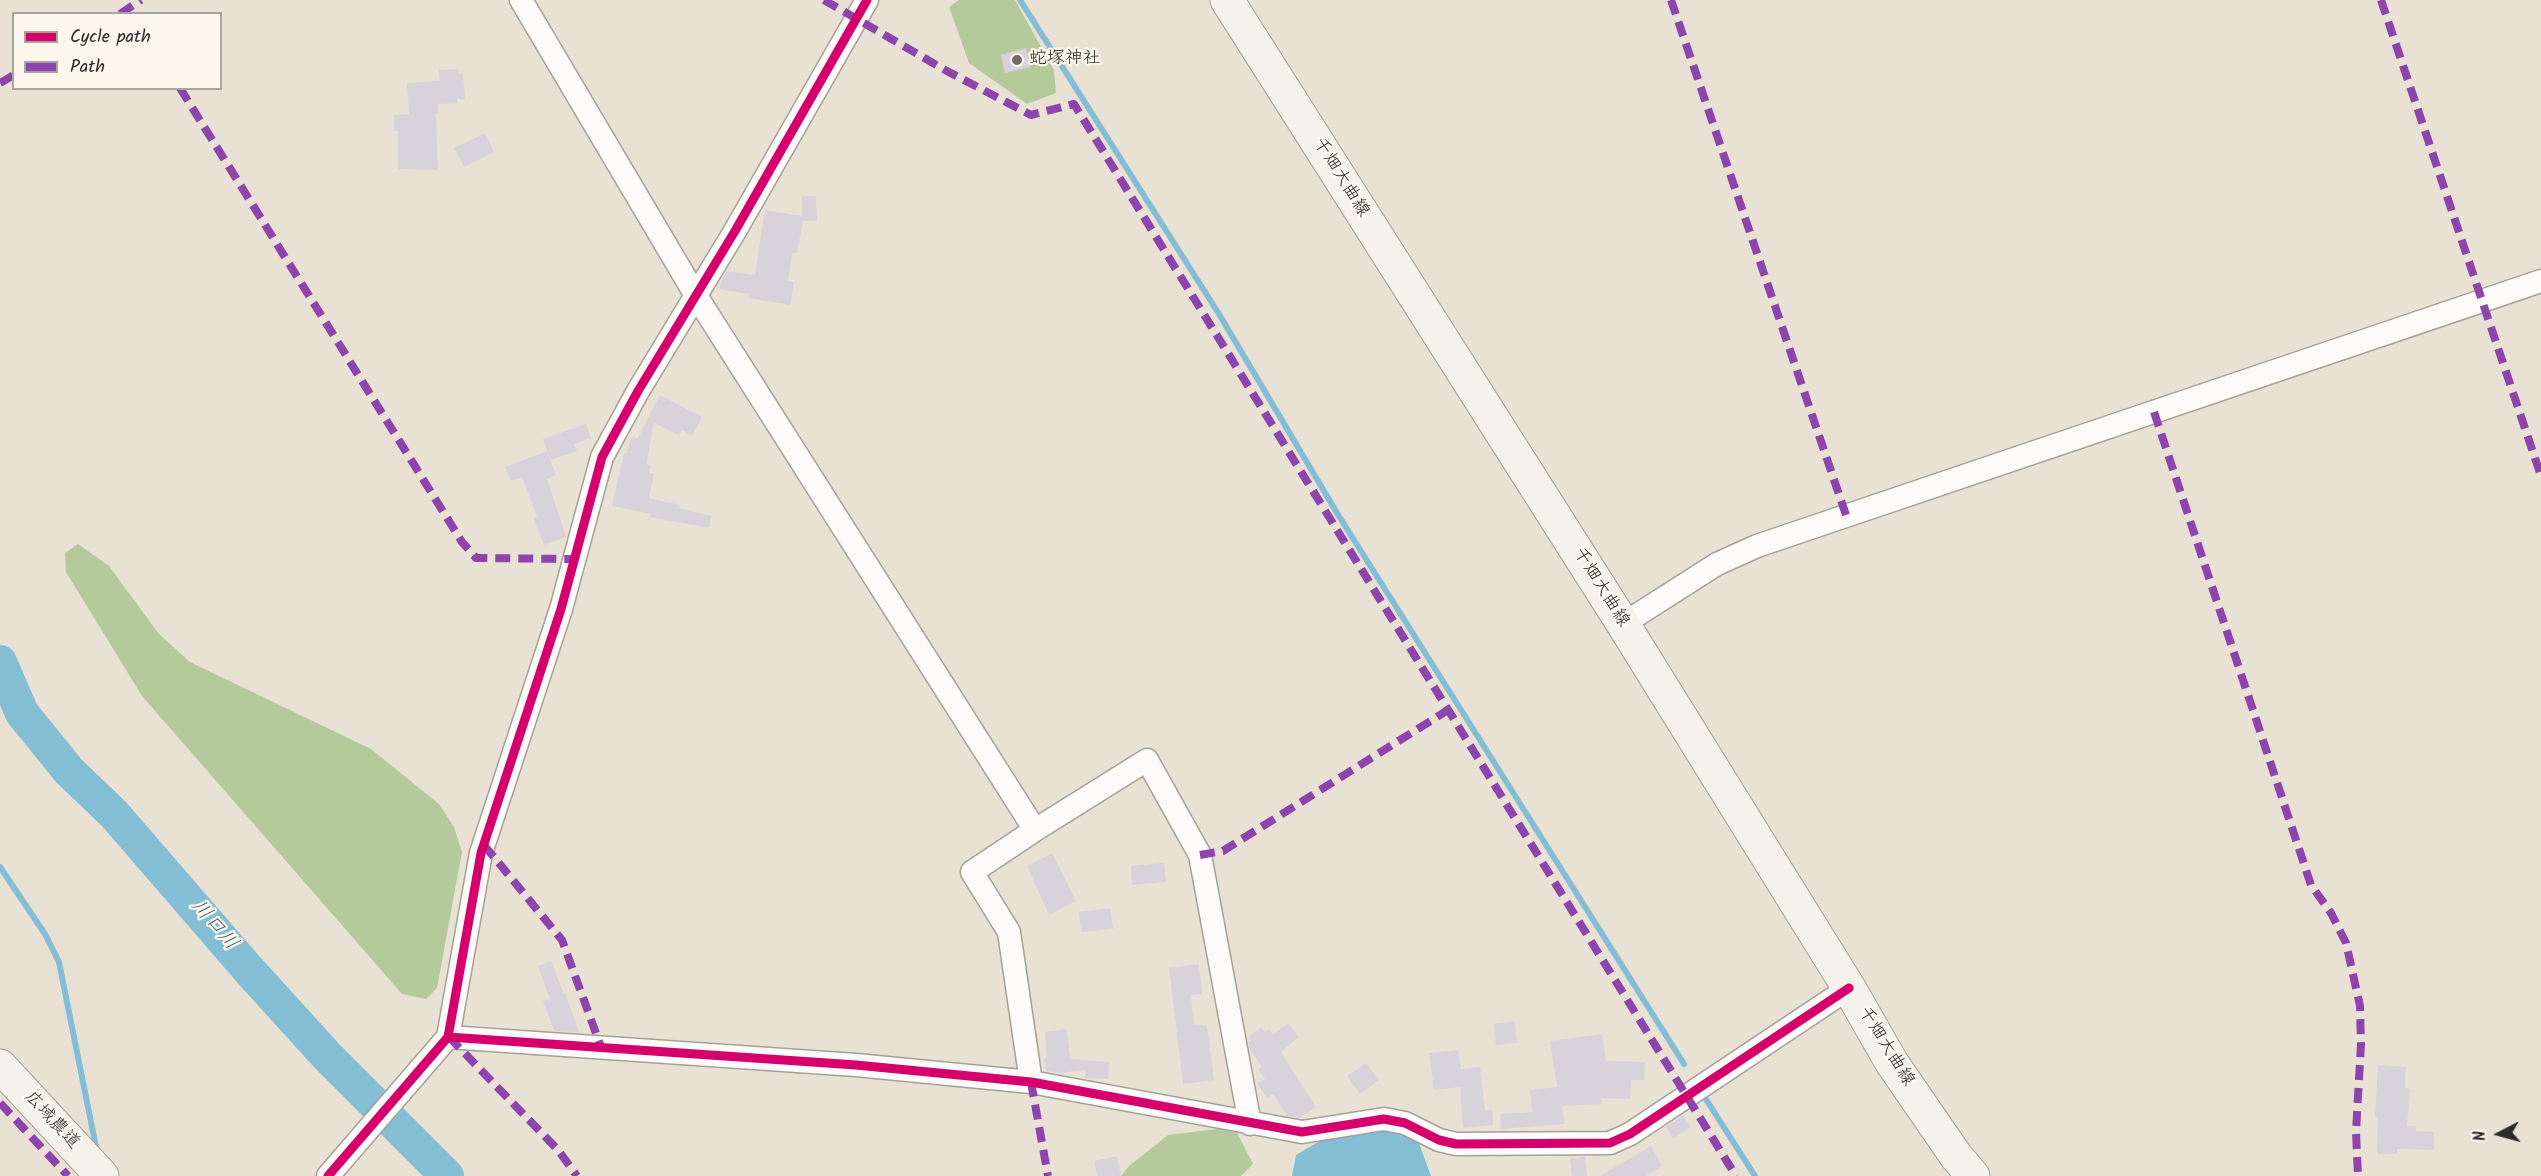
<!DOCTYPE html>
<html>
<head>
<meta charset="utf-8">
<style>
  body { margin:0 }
  #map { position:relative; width:2541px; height:1176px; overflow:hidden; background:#e9e2d4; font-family:Kalam,sans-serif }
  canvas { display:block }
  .legend { position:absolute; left:12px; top:12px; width:210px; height:78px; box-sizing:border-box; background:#fbf7ec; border:2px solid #a8a59f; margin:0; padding:8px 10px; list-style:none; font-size:18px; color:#2b2b2b }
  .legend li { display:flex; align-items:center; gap:12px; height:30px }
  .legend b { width:30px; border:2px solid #a8a59f }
  .north { position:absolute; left:2469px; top:1104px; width:60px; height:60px; -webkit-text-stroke:4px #fbf7ec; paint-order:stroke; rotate:264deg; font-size:16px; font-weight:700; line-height:24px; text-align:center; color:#2b2b2b }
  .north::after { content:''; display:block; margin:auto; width:21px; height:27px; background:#2b2b2b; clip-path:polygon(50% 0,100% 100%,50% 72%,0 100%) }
</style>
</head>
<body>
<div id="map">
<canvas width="2541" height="1176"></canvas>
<ul class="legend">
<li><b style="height:8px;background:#d6006c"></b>Cycle path</li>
<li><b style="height:8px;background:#8e44ad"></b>Path</li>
</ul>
<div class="north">N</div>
</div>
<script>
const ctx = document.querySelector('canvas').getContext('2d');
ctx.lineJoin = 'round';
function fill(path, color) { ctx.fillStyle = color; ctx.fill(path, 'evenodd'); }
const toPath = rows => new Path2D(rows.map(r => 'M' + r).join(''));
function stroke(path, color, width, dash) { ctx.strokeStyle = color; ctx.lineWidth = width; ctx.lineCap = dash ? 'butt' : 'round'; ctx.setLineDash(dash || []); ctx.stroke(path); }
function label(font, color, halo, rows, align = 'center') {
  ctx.font = font + ' Kalam,"Klee One",sans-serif'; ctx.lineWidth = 4.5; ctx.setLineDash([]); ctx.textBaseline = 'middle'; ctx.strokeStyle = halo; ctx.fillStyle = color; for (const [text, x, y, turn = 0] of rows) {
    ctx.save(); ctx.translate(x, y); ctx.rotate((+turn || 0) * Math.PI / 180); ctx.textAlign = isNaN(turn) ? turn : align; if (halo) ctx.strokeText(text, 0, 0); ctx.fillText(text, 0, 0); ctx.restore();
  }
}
const forest = toPath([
  [959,0,1015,0,1054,70,1056,93,1027,104,969,63,949,7],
  [78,544,109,566,159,634,190,662,371,749,439,804,454,827,462,852,437,988,426,999,402,994,142,696,66,572,65,553],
  [1234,1127,1253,1164,1241,1176,1121,1176,1129,1166,1168,1135]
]);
const water = toPath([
  [1401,1128,1419,1143,1431,1176,1292,1176,1296,1155,1330,1135]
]);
const stream = toPath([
  [1020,0,1219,314,1337,513,1684,1064],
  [0,867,45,934,59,962,97,1152],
  [1702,1093,1755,1176]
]);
const river = toPath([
  [0,662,22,713,69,771,114,814,248,969,327,1056,447,1176]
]);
const building = toPath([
  [1026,48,1030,67,1005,73,1001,55],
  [458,69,459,74,463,74,465,99,457,99,457,103,438,104,438,113,436,113,438,170,398,169,398,131,394,131,394,115,409,114,407,83,440,81,439,70],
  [485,133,494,152,464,167,454,148],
  [802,196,816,196,817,221,803,221,797,253,792,253,788,281,794,282,790,305,748,298,749,294,719,289,721,281,727,271,755,275,765,210,802,216],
  [660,395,702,417,692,436,682,430,679,435,654,423,646,464,651,465,649,473,654,474,649,498,680,505,679,508,711,516,709,528,651,517,651,514,612,506,624,453,627,453,631,437,638,438],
  [586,424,591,438,574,444,577,451,551,460,543,439],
  [547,451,556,475,547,479,566,537,544,545,534,519,537,517,522,477,511,481,505,467],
  [1052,853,1076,901,1049,915,1027,866],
  [1164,863,1166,882,1132,885,1131,866],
  [1110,908,1113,929,1081,932,1079,912],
  [551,961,564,994,565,993,579,1032,554,1031,543,1001,550,999,538,966],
  [1199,964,1202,994,1191,995,1194,1024,1207,1026,1214,1080,1183,1084,1169,968],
  [1515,1021,1517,1043,1496,1045,1494,1024],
  [1288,1023,1299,1037,1281,1052,1316,1107,1299,1118,1287,1116,1273,1094,1267,1098,1257,1083,1265,1079,1258,1069,1262,1067,1250,1049,1249,1043,1251,1041,1248,1037,1262,1027,1265,1032,1269,1029,1273,1035],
  [1067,1029,1070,1059,1109,1062,1108,1079,1085,1078,1086,1070,1059,1073,1046,1071,1044,1059,1047,1058,1045,1032],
  [1602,1034,1606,1061,1645,1062,1644,1080,1631,1080,1630,1099,1601,1098,1602,1104,1562,1106,1565,1124,1501,1129,1500,1114,1532,1112,1530,1090,1557,1087,1550,1041],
  [1458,1050,1461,1069,1480,1067,1485,1110,1492,1110,1493,1125,1463,1128,1460,1087,1434,1090,1429,1053],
  [1366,1063,1379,1080,1360,1094,1347,1076],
  [2378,1065,2406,1067,2405,1088,2410,1089,2407,1126,2416,1126,2416,1131,2434,1132,2434,1150,2397,1149,2397,1154,2377,1154,2378,1117,2375,1117],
  [1683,1115,1691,1127,1673,1139,1666,1127],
  [1651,1146,1662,1166,1646,1176,1600,1176],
  [1117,1156,1121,1176,1097,1176,1094,1161],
  [1585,1157,1587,1176,1572,1176,1570,1159]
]);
const street = toPath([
  [521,0,695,294,1035,830],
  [1623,624,1717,564,1757,546,2541,281],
  [448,1037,856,1065,1031,1082,1302,1132,1384,1119,1405,1123,1439,1140,1456,1144,1610,1143,1630,1134,1849,988],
  [1031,1082,1009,932,972,872,1035,830,1147,760,1200,855,1250,1124],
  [328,1176,448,1037,481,853,561,609,602,457,638,391,735,231,867,0]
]);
const secondary = toPath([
  [1227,0,1623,624,1849,988,1892,1063,1956,1156,1973,1176],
  [0,1066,102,1176]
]);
const quiet = toPath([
  [824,0,945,70,1031,115,1074,104,1736,1176],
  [1671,0,1846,515],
  [2381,0,2541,476],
  [120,14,141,0],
  [0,83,14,75],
  [180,88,462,542,476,558,575,559],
  [2154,412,2311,885,2331,913,2346,943,2360,1006,2361,1044,2356,1132,2358,1176],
  [484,845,562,940,601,1047],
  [1200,855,1223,851,1448,710],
  [449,1037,558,1150,577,1176],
  [1031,1082,1048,1176],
  [0,1103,68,1176]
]);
const cycleway = toPath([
  [448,1037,856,1065,1031,1082,1302,1132,1384,1119,1405,1123,1439,1140,1456,1144,1610,1143,1630,1134,1849,988],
  [328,1176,448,1037,481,853,561,609,602,457,638,391,735,231,867,0]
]);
const markers = [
  [1017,60,6,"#6e6b66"]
];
const poiNames = [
  ["蛇塚神社",1029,60]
];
const streetNames = [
  ["千畑大曲線",1340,178,58],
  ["千畑大曲線",1600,588,58],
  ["千畑大曲線",1885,1047,58],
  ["広域農道",51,1121,47]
];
const waterNames = [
  ["川口川",213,926,49]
];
fill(forest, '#b5ca9b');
fill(water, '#84bed5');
stroke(stream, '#84bed5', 6);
stroke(river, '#84bed5', 34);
fill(building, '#d8d3da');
stroke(street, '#a4a199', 25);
stroke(secondary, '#a4a199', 35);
stroke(street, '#fcfbf9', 22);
stroke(secondary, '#f5f1eb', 33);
stroke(quiet, '#8e44ad', 8, [15, 8]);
stroke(cycleway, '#d6006c', 9);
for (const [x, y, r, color] of markers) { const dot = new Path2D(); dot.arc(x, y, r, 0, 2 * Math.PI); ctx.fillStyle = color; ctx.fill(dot); stroke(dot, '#fbf7ec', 2); }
label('18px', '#2b2b2b', '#fbf7ec', poiNames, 'left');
label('18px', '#2b2b2b', '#fbf7ec', streetNames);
label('italic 20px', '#3b5966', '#fbf7ec', waterNames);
</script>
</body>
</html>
